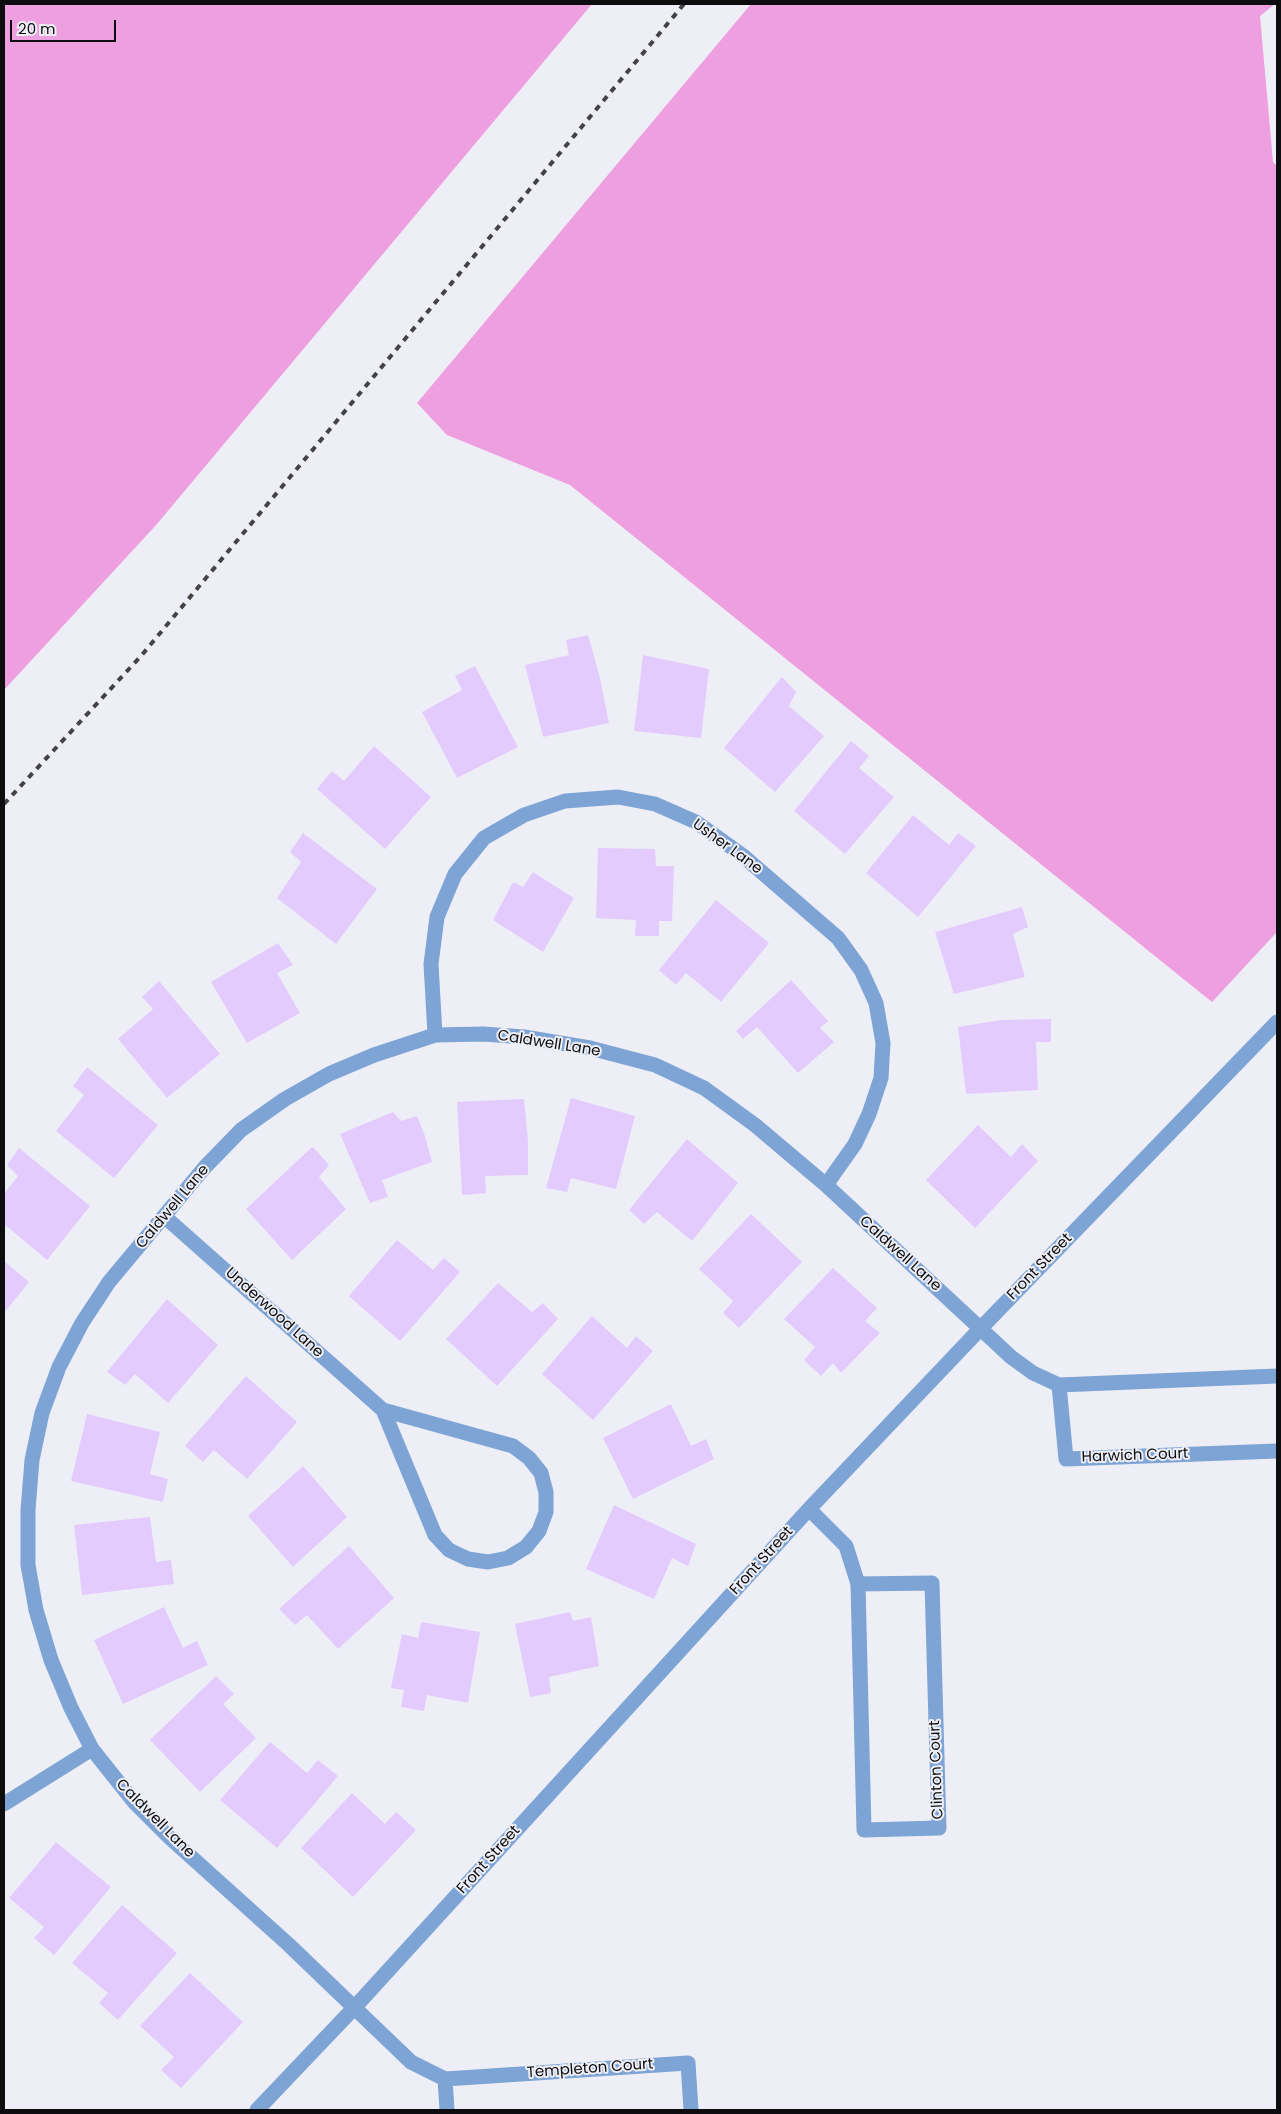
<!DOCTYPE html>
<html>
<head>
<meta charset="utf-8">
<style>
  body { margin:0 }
  #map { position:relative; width:1281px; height:2114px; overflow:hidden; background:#eeeff6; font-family:Poppins,sans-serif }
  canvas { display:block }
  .frame { position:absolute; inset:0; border:5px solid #0d0d0f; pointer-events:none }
  .scale { position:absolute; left:10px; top:20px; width:106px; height:22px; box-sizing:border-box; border:2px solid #0d0d0f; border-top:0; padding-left:6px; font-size:15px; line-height:18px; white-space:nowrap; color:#0d0d0f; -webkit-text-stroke:4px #eeeff6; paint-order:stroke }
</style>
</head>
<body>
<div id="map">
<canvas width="1281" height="2114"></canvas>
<div class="frame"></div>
<div class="scale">20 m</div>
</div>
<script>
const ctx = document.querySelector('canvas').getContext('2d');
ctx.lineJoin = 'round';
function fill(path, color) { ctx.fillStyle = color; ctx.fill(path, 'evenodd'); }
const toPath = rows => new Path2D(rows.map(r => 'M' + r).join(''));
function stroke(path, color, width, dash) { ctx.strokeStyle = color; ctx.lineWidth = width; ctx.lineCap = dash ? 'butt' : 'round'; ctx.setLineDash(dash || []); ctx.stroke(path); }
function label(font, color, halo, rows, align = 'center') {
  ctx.font = font + ' Poppins,sans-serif'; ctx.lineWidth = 4; ctx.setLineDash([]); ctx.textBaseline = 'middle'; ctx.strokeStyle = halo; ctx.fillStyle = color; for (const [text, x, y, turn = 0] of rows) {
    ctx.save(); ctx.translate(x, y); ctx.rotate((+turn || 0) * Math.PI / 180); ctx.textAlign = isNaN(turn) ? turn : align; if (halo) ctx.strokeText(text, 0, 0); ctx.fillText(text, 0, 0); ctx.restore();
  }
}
const forest = toPath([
  [4,4,592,4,157,524,4,690],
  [751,4,1275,4,1260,16,1273,162,1277,166,1277,932,1212,1002,570,485,447,435,417,403]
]);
const building = toPath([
  [588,635,600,678,609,723,543,737,525,665,569,655,566,640],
  [643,655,709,669,701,738,634,731],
  [475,666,518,747,457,778,422,712,462,690,455,676],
  [782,677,796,692,789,706,824,736,775,792,724,748],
  [851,741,869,756,859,768,894,797,845,854,794,811],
  [374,746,431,797,385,849,317,789,332,771,344,781],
  [913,815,949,845,958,833,976,846,918,917,866,873],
  [303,833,377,889,336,944,277,898,301,862,290,852],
  [598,848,655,849,656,866,674,866,672,921,659,921,659,936,635,936,636,920,596,918],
  [533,872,574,898,543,952,493,920,513,882,523,887],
  [716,900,769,943,721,1002,686,973,676,985,659,970],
  [1022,907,1028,927,1013,934,1025,977,954,994,935,932],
  [278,943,293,965,277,973,300,1013,247,1043,211,982],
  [791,980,828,1021,820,1028,834,1042,798,1073,757,1027,743,1039,736,1031],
  [159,981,220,1054,167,1098,118,1039,153,1009,142,997],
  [1051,1019,1051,1042,1036,1042,1038,1090,966,1094,958,1027,1000,1020],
  [87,1067,158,1125,114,1178,56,1131,84,1095,73,1086],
  [571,1098,635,1116,616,1189,571,1178,567,1192,546,1188],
  [524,1099,528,1141,528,1175,485,1176,486,1193,462,1195,457,1102],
  [393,1112,401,1121,417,1116,425,1136,432,1162,382,1180,388,1197,370,1203,340,1134],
  [978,1125,1011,1157,1022,1144,1038,1161,975,1228,926,1180],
  [687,1139,738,1183,692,1241,657,1212,644,1224,629,1210],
  [312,1147,314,1148,329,1165,319,1177,346,1209,292,1260,246,1209],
  [19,1148,90,1206,47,1260,4,1224,4,1194,18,1176,7,1165],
  [751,1214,802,1262,739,1328,723,1313,733,1301,699,1269],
  [397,1240,433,1270,444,1258,460,1272,400,1341,349,1296],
  [4,1261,29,1282,4,1313],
  [833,1268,877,1308,865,1321,880,1333,841,1373,833,1363,821,1376,804,1360,815,1347,784,1319],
  [498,1283,532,1312,543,1303,558,1319,497,1386,446,1339],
  [167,1299,218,1345,168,1403,135,1374,125,1385,107,1372],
  [592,1316,627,1348,636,1336,653,1351,593,1420,542,1374],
  [246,1376,297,1422,247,1479,214,1450,203,1462,185,1446],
  [671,1404,691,1446,706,1439,714,1459,633,1499,603,1438],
  [87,1414,160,1432,150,1474,168,1479,163,1502,71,1481],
  [303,1466,347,1517,293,1567,248,1516],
  [614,1505,696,1544,688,1566,672,1558,654,1599,586,1569],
  [150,1517,156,1562,171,1560,174,1584,82,1595,74,1525],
  [349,1546,394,1598,338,1649,307,1615,295,1625,279,1609],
  [164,1607,183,1648,197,1641,208,1665,123,1704,94,1640],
  [570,1612,573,1621,591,1617,599,1666,549,1677,551,1693,530,1697,515,1624],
  [421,1622,480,1632,468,1703,427,1695,424,1711,401,1707,404,1690,391,1688,402,1634,418,1638],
  [216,1676,234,1694,223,1704,256,1738,200,1792,150,1740],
  [270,1742,307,1773,318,1760,338,1776,277,1848,220,1800],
  [352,1793,385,1824,396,1812,416,1830,353,1897,301,1848],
  [56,1842,111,1887,54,1955,34,1938,44,1927,9,1898],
  [122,1905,177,1953,118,2020,99,2003,108,1993,72,1963],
  [190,1973,243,2022,181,2088,161,2070,174,2057,140,2026]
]);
const minor = toPath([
  [435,1035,431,964,437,917,455,874,484,838,524,815,565,801,618,797,655,804,696,822,742,855,838,938,861,970,876,1003,883,1043,881,1078,869,1114,855,1144,826,1185],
  [165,1217,383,1410,435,1535,449,1550,468,1559,488,1562,508,1558,526,1547,539,1531,546,1512,546,1492,541,1473,529,1458,513,1446,383,1410],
  [1059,1385,1066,1459,1277,1451],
  [809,1509,846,1546,858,1584,864,1830,939,1828,932,1583,858,1584],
  [4,1804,92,1749],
  [445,2079,447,2110],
  [257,2110,354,2008,809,1509,981,1328,1277,1022],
  [691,2110,688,2063,445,2079,411,2062,289,1945,169,1837,135,1803,92,1749,71,1708,51,1660,36,1610,28,1565,28,1510,32,1460,42,1413,59,1367,82,1323,109,1282,205,1167,241,1130,285,1099,329,1074,374,1055,435,1035,483,1034,524,1037,590,1048,655,1065,704,1088,755,1125,826,1185,1011,1357,1033,1373,1059,1385,1277,1376]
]);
const rail = toPath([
  [4,804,141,656,684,4]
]);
const streetNames = [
  ["Usher Lane",727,847,36],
  ["Caldwell Lane",549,1044,9],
  ["Caldwell Lane",173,1207,-50],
  ["Caldwell Lane",900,1254,42],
  ["Front Street",1040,1267,-46],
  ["Underwood Lane",274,1313,42],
  ["Harwich Court",1135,1456,-2],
  ["Front Street",762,1561,-48],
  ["Clinton Court",937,1770,-92],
  ["Caldwell Lane",155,1819,45],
  ["Front Street",489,1860,-48],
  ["Templeton Court",590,2069,-4]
];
fill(forest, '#ee9fdf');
fill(building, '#e4cbfe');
stroke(minor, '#7da4d4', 15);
stroke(rail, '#434346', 4, [6, 6]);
label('15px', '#0d0d0f', '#eeeff6', streetNames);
</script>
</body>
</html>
